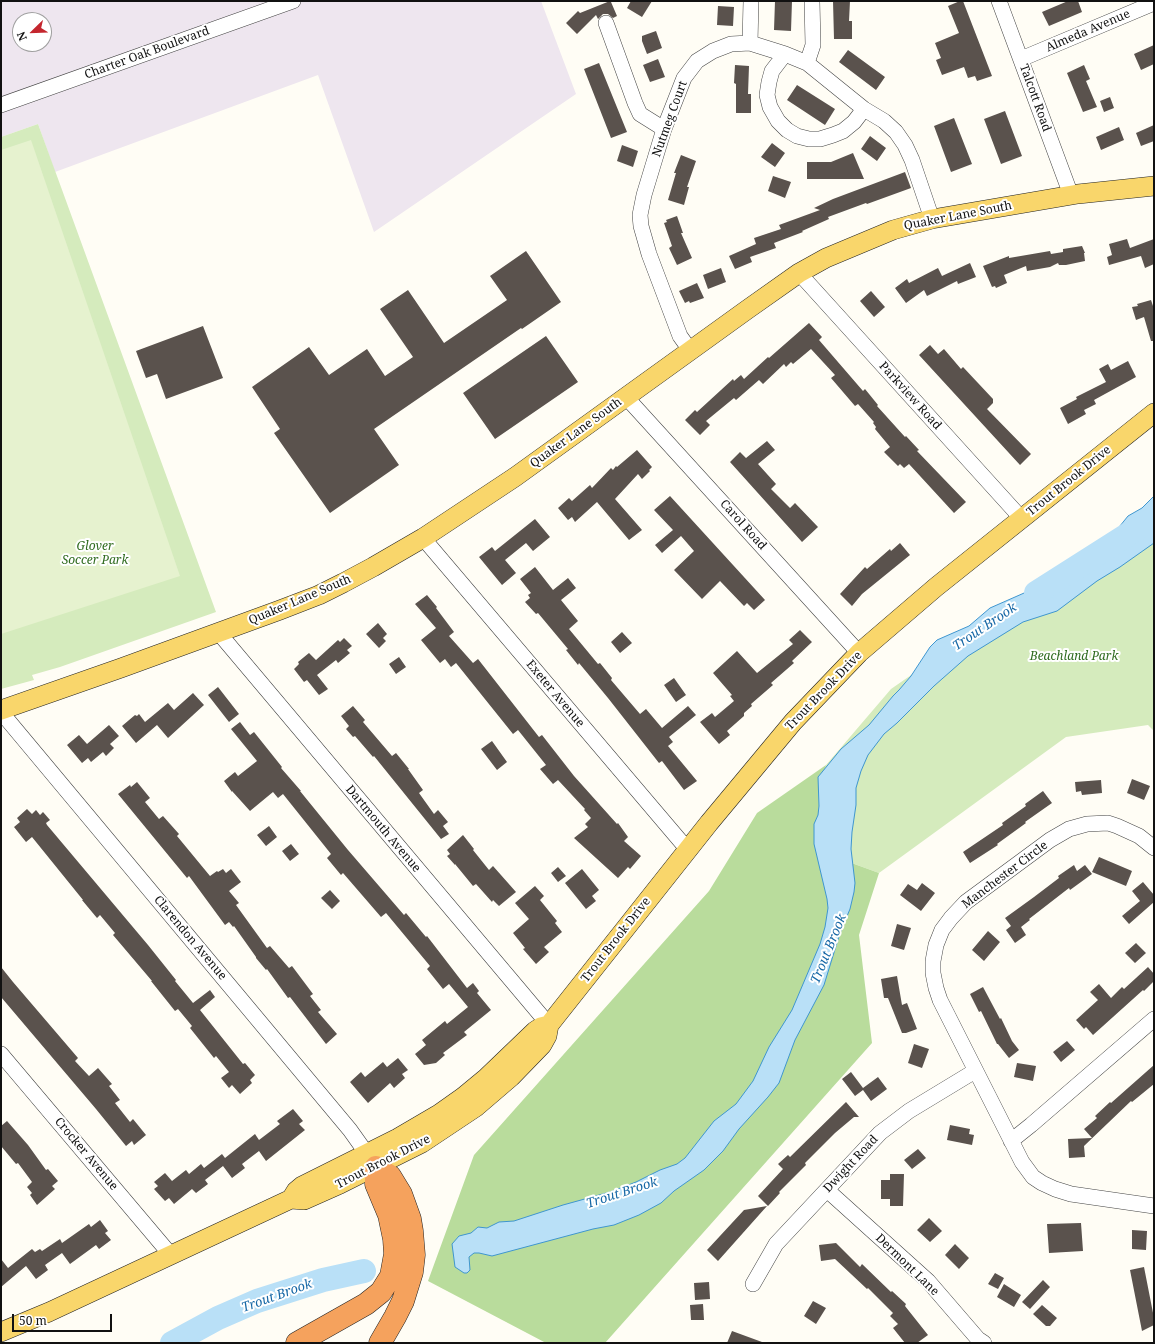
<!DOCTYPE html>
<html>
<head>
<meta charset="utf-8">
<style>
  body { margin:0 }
  #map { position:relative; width:1155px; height:1344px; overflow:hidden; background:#fffdf5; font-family:"Noto Serif",serif }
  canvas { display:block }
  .frame { position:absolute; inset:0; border:2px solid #111; pointer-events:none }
  .north { position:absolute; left:12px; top:12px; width:40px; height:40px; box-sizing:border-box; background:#fff; border:1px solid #a0a0a0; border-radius:50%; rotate:247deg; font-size:11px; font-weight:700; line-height:16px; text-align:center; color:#111 }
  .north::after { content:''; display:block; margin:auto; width:14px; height:18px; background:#c4262e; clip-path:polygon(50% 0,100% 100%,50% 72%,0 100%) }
  .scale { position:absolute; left:12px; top:1314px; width:100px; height:18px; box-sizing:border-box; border:2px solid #111; border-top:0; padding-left:5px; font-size:12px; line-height:14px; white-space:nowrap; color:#111; -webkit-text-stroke:3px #fff; paint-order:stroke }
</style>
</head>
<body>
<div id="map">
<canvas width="1155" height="1344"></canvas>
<div class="frame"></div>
<div class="north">N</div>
<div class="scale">50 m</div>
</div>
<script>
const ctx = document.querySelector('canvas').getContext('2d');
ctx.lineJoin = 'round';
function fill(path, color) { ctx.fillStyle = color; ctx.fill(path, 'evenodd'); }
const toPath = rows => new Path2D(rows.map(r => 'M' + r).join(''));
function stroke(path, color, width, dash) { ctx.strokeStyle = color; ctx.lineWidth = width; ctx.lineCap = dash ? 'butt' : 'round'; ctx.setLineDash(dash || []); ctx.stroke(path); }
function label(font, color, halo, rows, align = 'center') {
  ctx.font = font + ' "Noto Serif",serif'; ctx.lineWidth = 4; ctx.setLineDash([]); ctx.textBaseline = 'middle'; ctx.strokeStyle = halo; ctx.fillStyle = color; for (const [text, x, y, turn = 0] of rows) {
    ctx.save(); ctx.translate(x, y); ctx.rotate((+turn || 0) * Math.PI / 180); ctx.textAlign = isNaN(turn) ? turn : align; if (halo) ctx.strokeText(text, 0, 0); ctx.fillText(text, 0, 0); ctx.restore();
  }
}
const industrial = toPath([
  [1,1,541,1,576,94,374,232,318,75,55,172,38,124,1,137],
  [20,20,44,20,44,44,20,44]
]);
const green = toPath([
  [38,124,216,612,60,667,32,675,34,680,1,689,1,137],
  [1154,513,1154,731,1148,725,1066,737,879,873,827,854,820,798,826,765,891,689,1107,539]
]);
const forest = toPath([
  [826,765,820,798,827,854,879,873,859,935,872,1043,605,1343,546,1343,428,1281,474,1155,709,891,757,813]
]);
const pitch = toPath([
  [31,140,180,576,1,634,1,150]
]);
const water = toPath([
  [1154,496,1154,543,1120,567,1097,581,1057,611,1023,622,968,656,934,686,897,723,884,734,868,755,861,771,856,788,856,805,852,832,851,849,855,883,854,892,850,909,840,933,824,985,795,1040,779,1083,768,1097,739,1129,723,1151,704,1170,674,1191,661,1203,639,1215,614,1225,593,1229,492,1256,479,1253,474,1253,469,1257,470,1270,467,1273,464,1273,455,1267,452,1244,459,1236,471,1233,478,1227,487,1228,499,1222,514,1221,563,1205,610,1192,636,1182,660,1170,677,1164,685,1158,714,1121,736,1104,753,1081,769,1047,792,1010,820,944,825,927,828,908,827,899,814,844,814,824,818,815,819,806,818,777,841,749,869,725,893,696,899,690,911,676,930,647,937,640,969,626,990,608,1065,575,1088,562,1095,556,1107,542,1128,516,1142,508,1154,496]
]);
const river = toPath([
  [1036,593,1154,518],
  [172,1343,218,1318,257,1301,323,1280,364,1271]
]);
const building = toPath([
  [610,1,609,2,611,2,617,16,613,18,608,14,603,14,598,19,596,15,577,34,566,23,578,11,580,13],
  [631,1,652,1,642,17,627,8],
  [775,1,792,1,791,31,774,30],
  [833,1,850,1,849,21,852,21,852,39,834,39],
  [960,1,963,1,992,76,977,81,975,76,968,78,964,67,942,75,936,60,941,58,935,43,959,33,948,6],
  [1068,1,1078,1,1082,12,1049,26,1042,12],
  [718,6,734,7,733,26,717,25],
  [656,31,662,48,647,54,642,41,642,36],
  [1154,45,1154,64,1141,70,1134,54],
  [848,50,885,77,876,90,839,62],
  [658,59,665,77,650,82,643,65],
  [599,63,627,132,611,138,584,69],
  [735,65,749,66,748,94,751,94,751,113,736,113,736,84,734,83],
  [1084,65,1090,79,1086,81,1097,107,1083,112,1067,73],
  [797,85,835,109,825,125,787,100],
  [1110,97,1114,108,1104,112,1100,101],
  [1005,111,1022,156,1001,164,984,119],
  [954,118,972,164,951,172,934,126],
  [1154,125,1154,141,1141,146,1136,133],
  [1119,127,1124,140,1101,150,1096,137],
  [870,136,886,148,877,161,861,149],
  [772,143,785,153,775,167,761,157],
  [622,145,638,151,633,167,617,161],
  [853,153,864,179,807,179,807,162,831,162],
  [681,155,696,161,687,187,689,187,684,205,668,200,676,173,674,173],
  [905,172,911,188,867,204,866,203,828,217,829,219,802,231,803,232,774,243,776,248,750,257,752,262,735,269,729,256,756,244,754,238,781,229,779,225,820,210,814,208,833,199],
  [773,176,791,182,785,198,768,191],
  [677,216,683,233,681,233,692,258,677,265,669,248,672,246,664,223,667,222,666,220],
  [1127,239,1130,248,1154,239,1154,264,1145,268,1141,256,1109,265,1107,257,1112,255,1109,244],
  [1082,246,1085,253,1084,253,1085,261,1066,265,1059,265,1058,263,1050,267,1027,271,1026,266,1004,275,1007,283,996,288,995,286,992,287,983,266,1009,256,1009,258,1050,251,1051,254,1063,252,1063,249],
  [526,251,561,302,522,329,521,328,374,429,399,465,330,513,274,433,280,429,252,387,309,347,329,375,367,349,385,376,413,357,380,309,408,290,444,343,507,300,490,276],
  [970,263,976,277,958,284,957,281,927,296,924,290,906,303,895,288,907,279,909,283,938,268,942,276],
  [721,268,726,282,708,289,703,275],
  [697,283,704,298,690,303,689,301,685,303,679,291],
  [871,291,885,307,874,317,860,301],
  [1151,300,1154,309,1154,341,1151,341,1144,317,1136,320,1132,307,1138,306,1137,304],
  [809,323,822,337,819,340,863,391,865,389,878,405,877,406,905,437,906,436,919,450,917,451,966,502,954,513,909,464,904,468,900,464,898,466,884,452,890,447,875,429,876,427,873,423,874,422,858,404,855,406,831,378,835,375,811,349,793,364,791,362,786,367,784,364,763,384,759,380,736,400,734,398,706,421,710,425,700,435,685,420,695,410,697,412,733,379,734,381,741,375,744,379,768,357,769,358],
  [203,326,223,378,166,399,157,374,146,378,136,351],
  [546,336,578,382,495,439,463,393],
  [930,345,938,354,944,349,961,369,963,367,993,399,993,403,987,409,1031,454,1020,465,919,355],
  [1128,361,1136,377,1094,400,1096,404,1084,410,1086,414,1068,424,1060,408,1077,399,1076,397,1106,382,1099,369,1108,364,1111,370],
  [767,441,775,450,758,464,776,484,771,489,790,508,795,503,818,527,802,542,730,462,740,452,746,458],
  [637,450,652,467,649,470,650,471,642,479,638,474,615,499,642,530,629,540,597,502,575,522,572,517,568,520,558,508,569,498,572,501,590,485,592,488,611,468,613,470,616,466,617,467],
  [670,496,765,600,754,610,747,603,744,606,720,581,702,599,674,570,694,551,681,536,662,553,655,545,673,530,654,510],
  [535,519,550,537,533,551,526,543,505,560,516,573,502,585,479,557,492,547,495,551],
  [900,543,910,555,862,594,852,606,840,594,865,567,867,569,890,549,891,551],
  [535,567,553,590,568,578,576,588,561,600,578,621,569,629,598,664,600,663,612,678,611,680,640,714,646,709,662,728,688,706,696,715,669,737,673,742,668,746,697,781,684,790,662,761,659,763,608,698,579,663,578,665,566,650,568,649,538,613,536,614,525,602,530,598,528,595,531,593,520,579],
  [427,595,437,607,436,608,454,632,449,636,473,663,478,659,539,737,542,735,574,776,617,824,618,823,628,837,624,841,641,856,630,869,628,867,618,878,574,838,588,827,585,824,591,818,584,810,585,809,558,780,553,784,540,769,546,765,518,730,513,734,456,663,451,667,445,659,440,663,421,640,436,628,415,604],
  [378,623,387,634,383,638,386,641,379,648,366,634],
  [800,630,812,642,792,661,794,663,771,683,773,685,751,704,752,706,744,713,744,716,727,731,730,735,719,744,700,722,712,713,715,717,734,701,730,696,732,695,713,673,737,651,757,673,793,644,789,640],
  [622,632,632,643,620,653,611,642],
  [344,638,352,646,347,650,350,653,338,663,336,660,317,675,328,689,319,695,307,680,304,682,294,669,299,664,298,662,309,653,316,660,338,640,340,642],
  [399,657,406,667,396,674,389,664],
  [674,678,686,695,676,702,664,685],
  [218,687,239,714,229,722,208,695],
  [193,693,204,705,168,738,157,725,136,743,122,726,135,715,137,716,139,714,145,722,168,703,174,710],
  [353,706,365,720,363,722,392,756,396,753,409,769,408,769,423,790,419,793,434,814,438,810,448,822,443,826,449,834,441,839,374,756,373,757,355,736,353,737,346,729,349,726,341,716],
  [240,722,250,735,254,732,282,767,281,768,301,791,300,791,348,850,404,915,406,913,426,937,427,936,467,988,473,983,479,991,477,993,491,1010,464,1032,467,1035,443,1053,445,1055,436,1063,424,1065,415,1054,426,1045,422,1040,445,1021,447,1024,468,1007,449,984,443,989,427,969,430,966,386,913,381,917,343,873,341,875,327,858,331,854,283,794,278,798,273,792,250,811,232,791,232,792,224,781,235,772,238,776,257,761,231,729],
  [109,725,119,736,110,744,114,748,106,756,103,752,91,762,88,758,82,763,67,745,79,735,87,744],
  [492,741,507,762,497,770,481,749],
  [1132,779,1150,786,1144,800,1127,793],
  [1101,780,1102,793,1082,795,1081,791,1076,792,1075,782],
  [137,782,150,798,145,802,159,819,163,816,179,834,177,836,210,876,217,871,218,872,223,869,226,873,231,869,241,882,229,891,239,903,236,905,267,948,270,946,289,968,292,966,313,994,310,996,321,1010,318,1012,337,1034,326,1044,290,997,288,998,267,969,266,970,256,958,256,957,234,926,233,927,229,922,225,925,189,876,187,878,118,794,130,785,131,787],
  [1043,791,1052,803,1025,822,1026,823,997,844,998,845,970,863,963,852,1003,825,1002,823,1026,806,1025,804],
  [27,809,32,814,36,810,40,815,43,812,50,820,46,823,47,825,148,945,176,980,175,981,193,1003,210,990,215,997,200,1010,243,1064,245,1063,255,1075,250,1080,252,1083,240,1094,232,1085,229,1088,221,1078,229,1072,216,1056,214,1058,190,1028,192,1026,178,1009,175,1011,151,981,152,981,113,935,115,933,100,915,97,918,82,900,83,900,32,837,26,842,14,827,20,822,17,818],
  [269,826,277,837,266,846,257,835],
  [463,835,474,849,473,850,489,870,493,866,516,892,499,906,493,900,492,902,476,884,473,886,455,864,455,865,447,856,450,854,447,850],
  [291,844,299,854,290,861,282,851],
  [1099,857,1132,871,1126,886,1092,872],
  [1074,865,1077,871,1085,865,1092,874,1070,890,1069,888,1029,919,1030,920,1021,927,1026,935,1015,943,1006,930,1011,926,1005,918,1034,897,1059,878,1058,876],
  [558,867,566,876,558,882,551,873],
  [582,869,599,890,592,896,596,901,586,909,565,883],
  [1143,882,1154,895,1154,902,1129,924,1122,916,1140,901,1132,891],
  [922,883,935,893,921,911,900,895,908,884,917,890],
  [535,886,544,896,540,900,557,921,555,923,562,932,544,947,549,952,536,964,523,949,525,948,513,933,529,919,515,903],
  [330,890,340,901,332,909,321,898],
  [897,924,911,928,904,950,891,946],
  [988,931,1000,942,984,961,972,950],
  [1136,943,1146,953,1135,963,1125,953],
  [1,967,13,982,78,1058,75,1061,89,1076,98,1068,112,1084,109,1086,120,1100,115,1103,130,1122,133,1119,146,1135,134,1145,132,1141,126,1146,96,1109,1,997],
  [1148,967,1154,974,1154,981,1144,991,1143,990,1093,1035,1086,1027,1084,1029,1076,1020,1098,1000,1090,992,1099,984,1111,998,1122,987,1124,989],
  [897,976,902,1005,907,1003,917,1029,906,1033,902,1033,888,998,884,998,881,979],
  [983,987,1000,1019,1001,1018,1012,1041,1019,1050,1009,1058,998,1044,997,1044,981,1011,979,1012,970,994],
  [1067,1041,1075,1050,1061,1062,1053,1052],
  [914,1044,929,1049,922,1068,908,1063],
  [398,1058,408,1070,402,1074,405,1078,394,1088,390,1083,368,1103,350,1082,361,1072,365,1077,383,1062,387,1067],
  [1017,1063,1036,1066,1033,1081,1014,1077],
  [1154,1065,1154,1084,1132,1102,1131,1101,1084,1146,1085,1157,1069,1158,1068,1139,1092,1138,1084,1129,1097,1118,1095,1116,1110,1102,1111,1103],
  [851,1072,863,1088,878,1077,887,1089,871,1101,863,1090,855,1096,842,1079],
  [846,1102,859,1117,854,1117,835,1133,805,1163,806,1165,779,1192,780,1193,768,1206,758,1196,783,1169,778,1164,788,1155,790,1157],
  [293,1109,303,1121,299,1124,305,1130,266,1161,259,1151,242,1164,245,1168,232,1178,223,1166,205,1180,208,1184,196,1193,192,1189,174,1204,169,1198,165,1201,154,1189,158,1186,154,1182,165,1173,172,1181,186,1170,189,1174,201,1164,204,1168,222,1154,225,1158,255,1134,259,1140,280,1124,277,1121],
  [7,1121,28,1145,46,1170,48,1169,58,1181,52,1186,55,1189,37,1205,30,1195,32,1193,27,1187,32,1182,18,1163,16,1164,1,1146,1,1126],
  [950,1125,970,1129,969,1134,974,1135,972,1145,947,1140],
  [918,1149,926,1158,912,1169,904,1160],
  [890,1174,904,1174,903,1206,890,1206,890,1199,881,1199,881,1180,890,1180],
  [767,1206,718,1261,707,1250,744,1210],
  [929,1218,942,1231,930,1242,917,1230],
  [100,1220,108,1231,105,1233,111,1240,99,1249,96,1245,70,1264,62,1253,45,1265,48,1270,36,1279,26,1266,1,1287,1,1259,8,1268,32,1249,35,1252,40,1249,42,1251,60,1239,62,1243,89,1224,91,1227],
  [1081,1223,1083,1251,1049,1253,1047,1224],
  [1132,1230,1147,1231,1146,1250,1132,1249],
  [836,1243,860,1267,862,1264,891,1292,892,1291,906,1304,905,1306,928,1335,917,1343,905,1343,893,1328,898,1324,890,1316,893,1313,868,1288,867,1289,835,1259,821,1261,819,1245],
  [955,1244,969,1258,959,1269,945,1255],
  [1144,1267,1154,1318,1154,1325,1142,1331,1130,1270],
  [995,1273,1004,1278,998,1289,988,1284],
  [1043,1280,1050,1287,1030,1309,1022,1302],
  [709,1282,710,1299,695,1300,694,1283],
  [1004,1284,1021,1295,1014,1307,997,1297],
  [813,1301,826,1308,816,1324,804,1316],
  [703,1304,704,1320,691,1320,690,1305],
  [1042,1305,1057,1318,1050,1326,1046,1326,1033,1314],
  [732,1331,762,1342,761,1343,727,1343]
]);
const minor = toPath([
  [999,1,1071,195],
  [606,23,635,103,640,114,664,129],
  [750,43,751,1],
  [785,54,772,71,769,82,767,95,770,107,778,121,787,130,797,136,809,139,820,139,833,135,843,131,854,122,864,109],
  [1021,59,1154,3],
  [807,63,813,45,812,1],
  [1,105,293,1],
  [799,273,1022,519],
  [690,350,680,336,649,254,641,226,640,215,644,195,664,129,684,78,697,61,713,51,731,44,750,43,785,54,807,63,864,109,884,121,896,132,905,145,912,160,932,219],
  [626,397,859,653],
  [423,538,688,850],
  [218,632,549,1025],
  [1,712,350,1130,372,1161],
  [1154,848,1139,836,1117,826,1108,823,1087,824,1069,829,1050,840,966,902,951,918,942,930,936,945,933,961,933,973,936,988,940,1000,1022,1162,1033,1177,1042,1183,1055,1189,1071,1194,1154,1206],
  [1,1054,170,1254],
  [1011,1141,1031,1125,1154,1019],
  [827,1190,928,1281,978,1339,984,1343],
  [753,1284,776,1244,880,1133,909,1111,975,1071]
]);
const major = toPath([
  [1,710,121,668,280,610,319,595,343,583,373,567,423,538,515,477,748,309,799,273,826,258,893,230,932,219,1078,194,1154,186],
  [291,1199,296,1191,302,1186,398,1138,439,1114,463,1097,486,1078,535,1031,541,1027,549,1025],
  [1,1332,49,1312,291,1199,304,1200,340,1184,422,1143,476,1107,511,1077,542,1045,547,1036,549,1025,709,823,793,722,859,653,936,587,1154,413]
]);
const highway = toPath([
  [297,1343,366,1304,381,1292,391,1276,395,1254,394,1239,389,1215,376,1184,376,1167,390,1176,401,1194,410,1219,412,1231,414,1255,412,1272,403,1301,395,1317,380,1343]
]);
const streetNames = [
  ["Almeda Avenue",1088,31,-23],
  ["Charter Oak Boulevard",147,53,-20],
  ["Talcott Road",1035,98,70],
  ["Nutmeg Court",670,119,-70],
  ["Quaker Lane South",958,216,-11],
  ["Parkview Road",910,396,48],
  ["Quaker Lane South",576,433,-36],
  ["Trout Brook Drive",1069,481,-39],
  ["Carol Road",743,525,48],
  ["Quaker Lane South",300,600,-23],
  ["Trout Brook Drive",824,691,-46],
  ["Exeter Avenue",555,694,50],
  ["Dartmouth Avenue",383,829,50],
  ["Manchester Circle",1005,875,-37],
  ["Clarendon Avenue",190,938,50],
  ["Trout Brook Drive",616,940,-52],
  ["Crocker Avenue",86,1154,50],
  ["Trout Brook Drive",383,1162,-27],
  ["Dwight Road",851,1164,-47],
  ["Dermont Lane",907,1265,44]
];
const parkNames = [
  ["Glover",95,547],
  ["Soccer Park",95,561],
  ["Beachland Park",1074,657]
];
const waterNames = [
  ["Trout Brook",985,627,-34],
  ["Trout Brook",829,949,-68],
  ["Trout Brook",622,1193,-18],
  ["Trout Brook",277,1296,-20]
];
fill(industrial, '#eee6ef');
fill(green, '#d5ebbd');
fill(forest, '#b9dc9c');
fill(pitch, '#e6f2cf');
fill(water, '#b9e0f7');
stroke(water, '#3f96cf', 1);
stroke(river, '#b9e0f7', 24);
fill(building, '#5a524d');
stroke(minor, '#444', 16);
stroke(major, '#222', 20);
stroke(highway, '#222', 23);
stroke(minor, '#fff', 15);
stroke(major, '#f9d66b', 19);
stroke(highway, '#f5a25d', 22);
label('12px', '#111', '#fff', streetNames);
label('italic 12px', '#2f6b1f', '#fff', parkNames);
label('italic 13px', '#1768a6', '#fff', waterNames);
</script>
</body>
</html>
